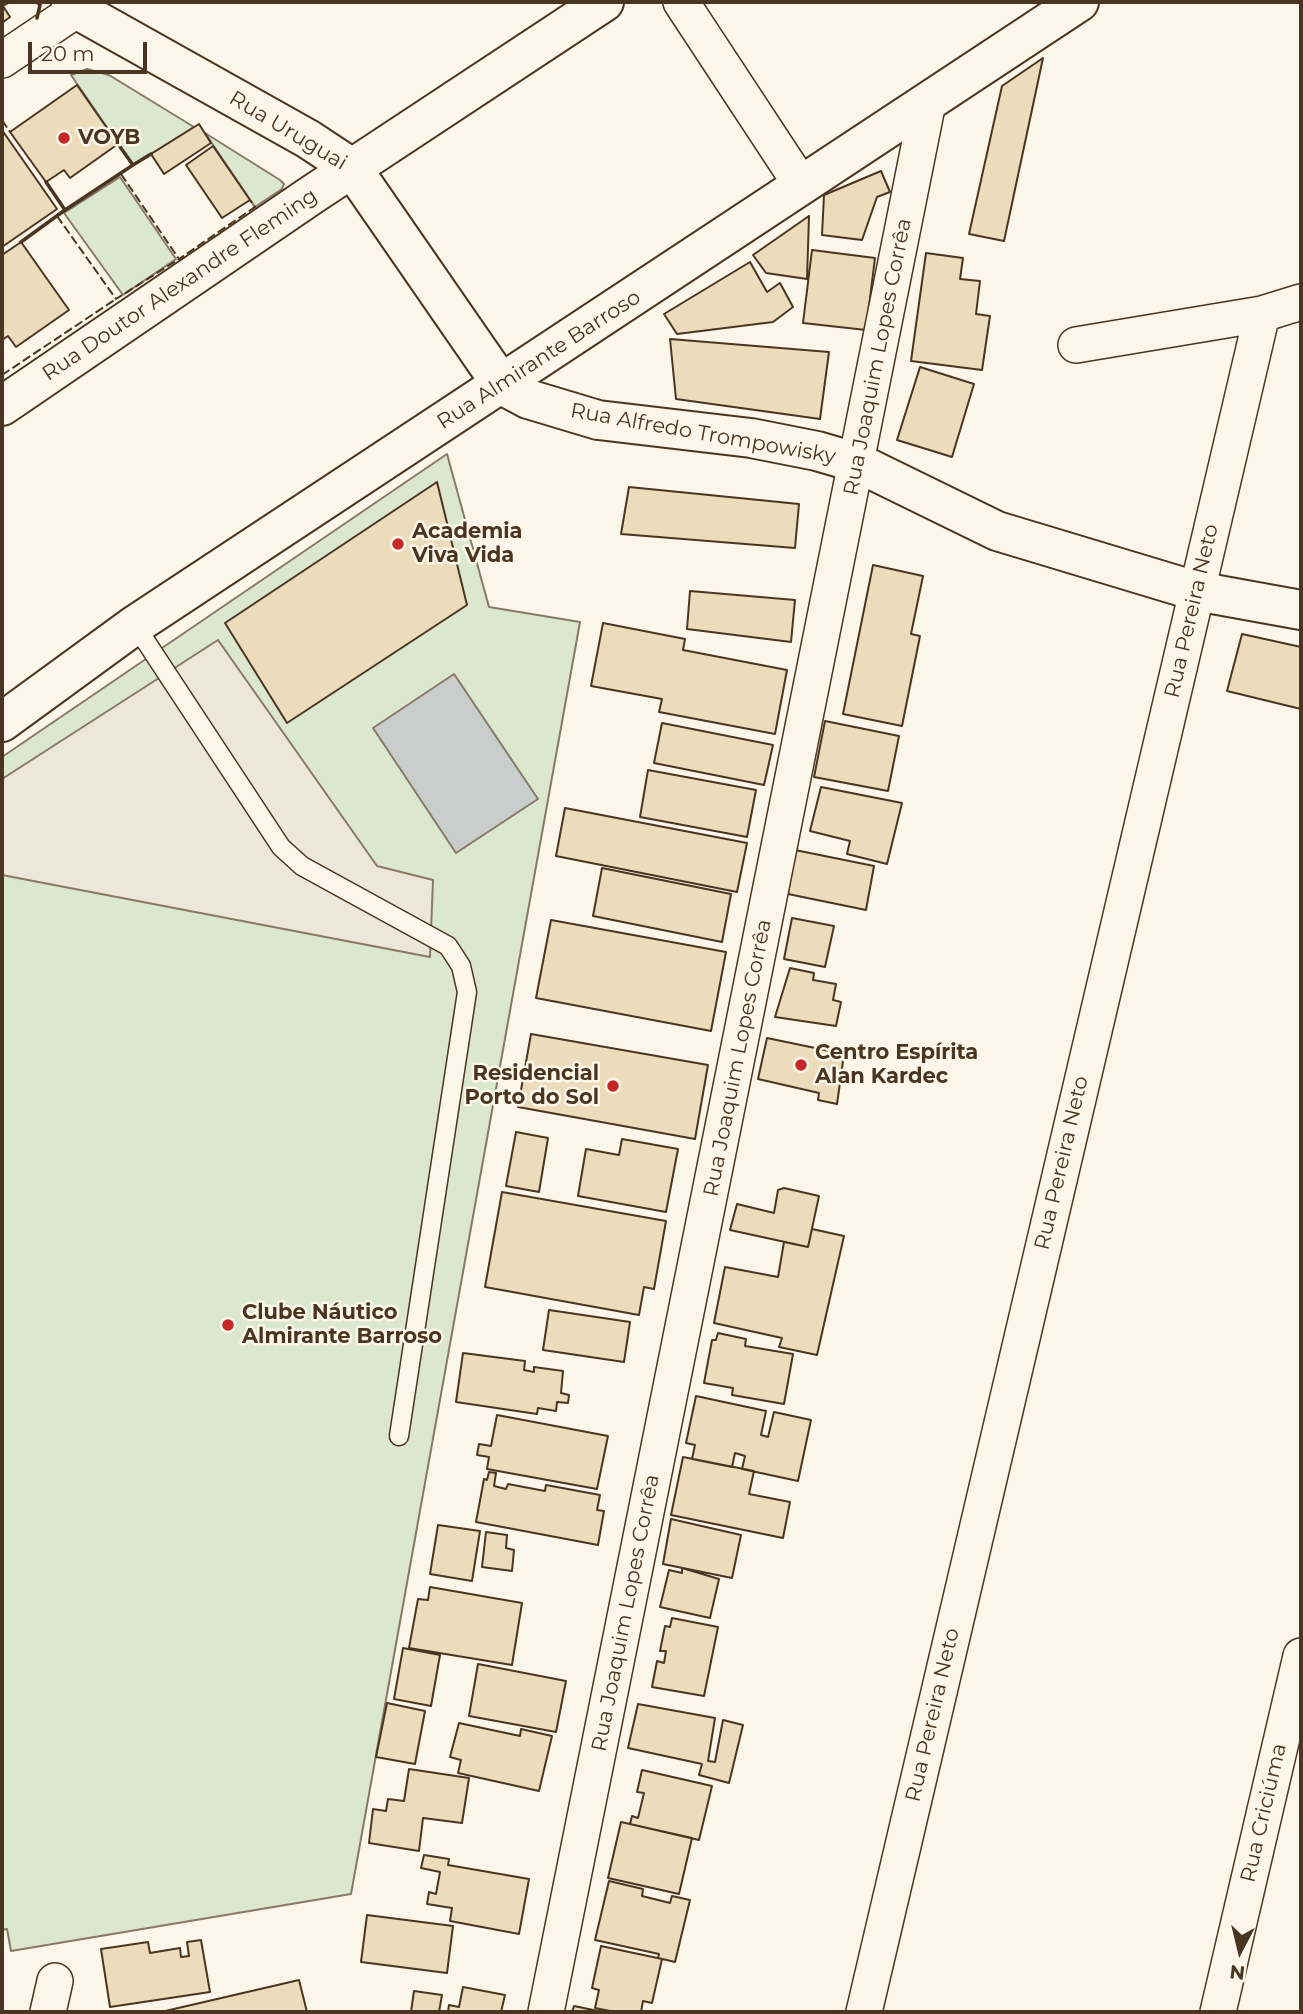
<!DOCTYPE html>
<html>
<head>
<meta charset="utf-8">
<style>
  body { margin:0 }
  #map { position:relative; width:1303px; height:2014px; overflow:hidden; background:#fbf6e9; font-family:Montserrat,sans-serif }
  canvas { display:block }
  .frame { position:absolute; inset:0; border:4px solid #4a3520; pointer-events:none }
  .north { position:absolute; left:1205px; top:1916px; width:70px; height:70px; -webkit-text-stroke:5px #fbf6e9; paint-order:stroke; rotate:187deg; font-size:19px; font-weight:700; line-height:28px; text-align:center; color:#4a3520 }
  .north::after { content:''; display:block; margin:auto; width:24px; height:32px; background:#4a3520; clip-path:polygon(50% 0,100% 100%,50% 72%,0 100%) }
  .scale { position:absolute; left:28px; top:42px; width:119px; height:32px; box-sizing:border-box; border:4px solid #4a3520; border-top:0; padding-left:9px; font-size:21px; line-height:24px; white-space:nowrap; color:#4a3520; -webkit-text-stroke:5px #fbf6e9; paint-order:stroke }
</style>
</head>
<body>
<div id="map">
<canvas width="1303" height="2014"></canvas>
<div class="frame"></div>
<div class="north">N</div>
<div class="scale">20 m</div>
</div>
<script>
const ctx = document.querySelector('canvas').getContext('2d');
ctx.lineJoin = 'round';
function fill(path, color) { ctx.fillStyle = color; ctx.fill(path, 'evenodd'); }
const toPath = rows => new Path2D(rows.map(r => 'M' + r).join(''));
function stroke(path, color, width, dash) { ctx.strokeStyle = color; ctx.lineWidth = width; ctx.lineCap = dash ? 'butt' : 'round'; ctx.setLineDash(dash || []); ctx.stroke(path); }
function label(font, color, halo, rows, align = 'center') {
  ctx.font = font + ' Montserrat,sans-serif'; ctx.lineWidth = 5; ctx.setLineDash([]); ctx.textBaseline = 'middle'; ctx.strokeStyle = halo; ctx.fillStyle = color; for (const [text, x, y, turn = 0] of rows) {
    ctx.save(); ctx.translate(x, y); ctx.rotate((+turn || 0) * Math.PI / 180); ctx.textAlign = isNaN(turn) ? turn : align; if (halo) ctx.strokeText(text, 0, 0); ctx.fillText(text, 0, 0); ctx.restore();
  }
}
const green = toPath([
  [87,69,109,75,194,127,133,165,71,75,87,69],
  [205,133,280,180,284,184,282,189,255,207,205,133],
  [120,177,176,259,123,295,64,213,120,177],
  [447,454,489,607,580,622,351,1894,11,1951,7,1929,2,1930,2,757,447,454]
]);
const parking = toPath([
  [218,640,377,866,433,880,430,957,2,875,2,779,218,640]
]);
const water = toPath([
  [454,674,538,799,456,853,373,728,454,674]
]);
const building = toPath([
  [2,2,10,2,3,6,10,17,2,23,2,2],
  [1043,58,1004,241,969,234,1002,86,1043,58],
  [77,85,118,144,70,178,64,170,46,182,10,132,77,85],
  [199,124,211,143,164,174,151,154,199,124],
  [2,130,57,209,2,247,2,130],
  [213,146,250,200,222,218,186,165,213,146],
  [881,171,890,192,877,197,862,240,822,235,824,195,881,171],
  [809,216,807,279,766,273,753,255,809,216],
  [21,242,69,310,16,347,8,336,2,340,2,255,21,242],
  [812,250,875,258,866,330,803,323,812,250],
  [926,253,963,258,960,279,980,281,976,314,990,316,982,370,911,361,926,253],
  [750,262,767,292,780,283,793,307,773,322,677,334,664,314,750,262],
  [670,339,829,352,820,419,676,399,670,339],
  [920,367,974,384,952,457,897,440,920,367],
  [437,482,467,605,287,723,225,623,437,482],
  [629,487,799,504,795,548,621,534,629,487],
  [873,565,923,576,911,634,920,636,902,726,843,714,873,565],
  [690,591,795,600,791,642,687,629,690,591],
  [603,623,685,639,683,650,787,670,775,734,659,712,662,699,591,686,603,623],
  [1242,634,1301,647,1301,709,1227,691,1242,634],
  [825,721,899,736,888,791,814,777,825,721],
  [662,723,773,745,764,785,654,763,662,723],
  [648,770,756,790,747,837,640,817,648,770],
  [821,787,902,803,887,864,847,854,850,841,810,831,821,787],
  [565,808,747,843,737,892,556,856,565,808],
  [795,850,874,866,866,910,788,894,795,850],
  [602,868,731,894,722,942,593,916,602,868],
  [792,918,834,926,825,967,784,959,792,918],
  [551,920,726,952,711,1031,536,998,551,920],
  [790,968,814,973,813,980,836,984,833,1000,841,1002,836,1026,775,1017,790,968],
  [531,1034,708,1065,695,1139,518,1107,531,1034],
  [767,1038,844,1054,837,1104,818,1100,819,1093,758,1079,767,1038],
  [516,1132,548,1138,539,1192,506,1186,516,1132],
  [622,1139,678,1149,666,1212,578,1196,586,1149,619,1155,622,1139],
  [784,1188,819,1196,808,1247,730,1230,737,1204,774,1213,778,1190,784,1188],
  [502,1192,666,1221,654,1289,644,1287,639,1315,485,1287,502,1192],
  [812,1229,844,1236,817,1355,779,1347,782,1338,714,1323,725,1267,778,1277,784,1242,808,1247,812,1229],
  [549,1310,630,1322,624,1362,543,1350,549,1310],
  [718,1333,746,1339,745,1346,793,1354,784,1404,732,1395,733,1388,704,1383,712,1340,716,1340,718,1333],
  [463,1353,525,1361,524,1370,534,1372,534,1367,563,1371,561,1393,569,1395,568,1403,557,1402,556,1411,538,1408,537,1414,456,1402,463,1353],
  [696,1396,766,1411,761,1435,768,1437,774,1412,811,1420,798,1481,742,1469,745,1456,735,1453,732,1467,692,1459,695,1445,686,1443,696,1396],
  [497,1415,608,1436,597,1489,487,1469,489,1457,477,1455,479,1444,491,1446,497,1415],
  [683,1457,754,1471,749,1494,790,1502,783,1538,671,1515,683,1457],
  [489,1472,496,1473,494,1486,506,1489,508,1484,545,1491,546,1485,600,1495,597,1510,604,1511,598,1545,476,1522,484,1479,487,1480,489,1472],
  [671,1519,741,1535,732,1578,663,1564,671,1519],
  [438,1525,480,1531,472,1581,430,1574,438,1525],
  [486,1532,507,1535,506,1548,514,1550,512,1571,482,1567,486,1532],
  [682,1568,719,1579,710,1618,660,1607,669,1570,682,1573,682,1568],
  [430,1587,522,1603,512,1665,409,1648,418,1599,428,1600,430,1587],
  [672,1618,718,1627,704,1696,652,1687,657,1661,664,1663,666,1651,660,1651,665,1626,670,1627,672,1618],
  [403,1648,440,1655,431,1706,394,1699,403,1648],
  [478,1664,566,1681,556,1732,469,1716,478,1664],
  [387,1703,425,1711,415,1764,376,1757,387,1703],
  [638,1704,715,1718,708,1761,715,1762,723,1720,743,1725,729,1783,699,1775,702,1764,628,1748,638,1704],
  [459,1723,520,1736,521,1729,552,1736,539,1791,458,1773,461,1760,450,1757,459,1723],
  [409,1769,469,1778,462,1823,423,1818,419,1851,369,1843,373,1809,386,1811,388,1799,404,1801,409,1769],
  [642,1770,712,1786,699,1840,630,1824,632,1816,638,1818,644,1793,637,1792,642,1770],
  [621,1822,692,1838,679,1894,608,1878,621,1822],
  [424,1855,449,1859,448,1865,529,1879,519,1934,450,1921,452,1908,427,1904,429,1892,436,1894,440,1872,421,1868,424,1855],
  [609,1881,643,1889,642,1896,670,1903,672,1896,690,1900,675,1962,658,1958,659,1954,595,1940,609,1881],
  [367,1915,453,1926,447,1973,361,1962,367,1915],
  [201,1940,210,1992,110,2007,101,1949,148,1942,150,1953,180,1948,181,1957,189,1956,187,1942,201,1940],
  [601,1946,662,1959,652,2003,643,2001,641,2012,615,2012,595,2008,599,1990,592,1988,601,1946],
  [299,1980,307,2012,161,2012,299,1980],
  [463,1987,505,1995,501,2012,448,2012,449,2005,459,2007,463,1987],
  [414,1991,442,1995,439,2012,411,2012,414,1991],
  [574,2006,603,2012,572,2012,574,2006]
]);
const lane = toPath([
  [135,625,281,847,302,866,448,946,461,966,467,992,399,1436]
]);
const street = toPath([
  [681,2,802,186],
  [2,60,88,2],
  [1076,345,1262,314,1301,302],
  [48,2012,55,1981],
  [546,2012,928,102],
  [864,2012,1262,314],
  [1218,2012,1301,1656]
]);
const secondary = toPath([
  [2,406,313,194,604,2],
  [2,722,135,625,1079,2]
]);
const primary = toPath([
  [71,2,76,9,308,139,352,168,502,385,528,399,598,420,751,438,817,451,858,463,997,531,1196,591,1301,610]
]);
const fence = toPath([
  [2,120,10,132],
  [121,174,179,259,255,207,250,200],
  [57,216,116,299,179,259],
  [2,375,116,299]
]);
const wall = toPath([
  [37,18,40,5,37,2],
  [133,165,151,154],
  [65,210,133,165,118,144],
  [21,242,65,210,46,182]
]);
const markers = [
  [64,138,7,"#c62828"],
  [398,544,7,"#c62828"],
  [801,1065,7,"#c62828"],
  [613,1086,7,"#c62828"],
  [228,1325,7,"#c62828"]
];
const streetNames = [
  ["Rua Uruguai",288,131,31],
  ["Rua Doutor Alexandre Fleming",180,285,-34],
  ["Rua Joaquim Lopes Corrêa",878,357,-79],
  ["Rua Almirante Barroso",539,360,-33],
  ["Rua Alfredo Trompowisky",703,434,10],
  ["Rua Pereira Neto",1192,611,-77],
  ["Rua Joaquim Lopes Corrêa",738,1058,-79],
  ["Rua Pereira Neto",1062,1163,-77],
  ["Rua Joaquim Lopes Corrêa",626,1613,-79],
  ["Rua Pereira Neto",933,1715,-77],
  ["Rua Criciúma",1264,1813,-77]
];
const poiNames = [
  ["VOYB",78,138],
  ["Academia",412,532],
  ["Viva Vida",412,556],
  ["Centro Espírita",815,1053],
  ["Alan Kardec",815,1077],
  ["Residencial",599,1074,"right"],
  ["Porto do Sol",599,1098,"right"],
  ["Clube Náutico",242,1313],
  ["Almirante Barroso",242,1337]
];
fill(green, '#dce7d0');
stroke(green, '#887966', 2);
fill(parking, '#ede7d9');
stroke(parking, '#887966', 2);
fill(water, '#c9cecd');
stroke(water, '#887966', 2);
fill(building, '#ecdcbc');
stroke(building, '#4a3520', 2);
stroke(lane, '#4a3520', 21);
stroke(street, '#4a3520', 38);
stroke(secondary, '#4a3520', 42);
stroke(primary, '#4a3520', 42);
stroke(lane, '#fbf6e9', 18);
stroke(street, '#fbf6e9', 35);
stroke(secondary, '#fbf6e9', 38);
stroke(primary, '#fbf6e9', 38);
stroke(fence, '#4a3520', 2, [9, 3.5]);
stroke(wall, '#4a3520', 3.5);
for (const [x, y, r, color] of markers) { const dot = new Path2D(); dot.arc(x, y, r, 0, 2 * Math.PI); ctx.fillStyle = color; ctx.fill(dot); stroke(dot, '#fbf6e9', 2.5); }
label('21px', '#4a3520', '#fbf6e9', streetNames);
label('bold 21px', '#4a3520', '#fbf6e9', poiNames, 'left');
</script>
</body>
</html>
